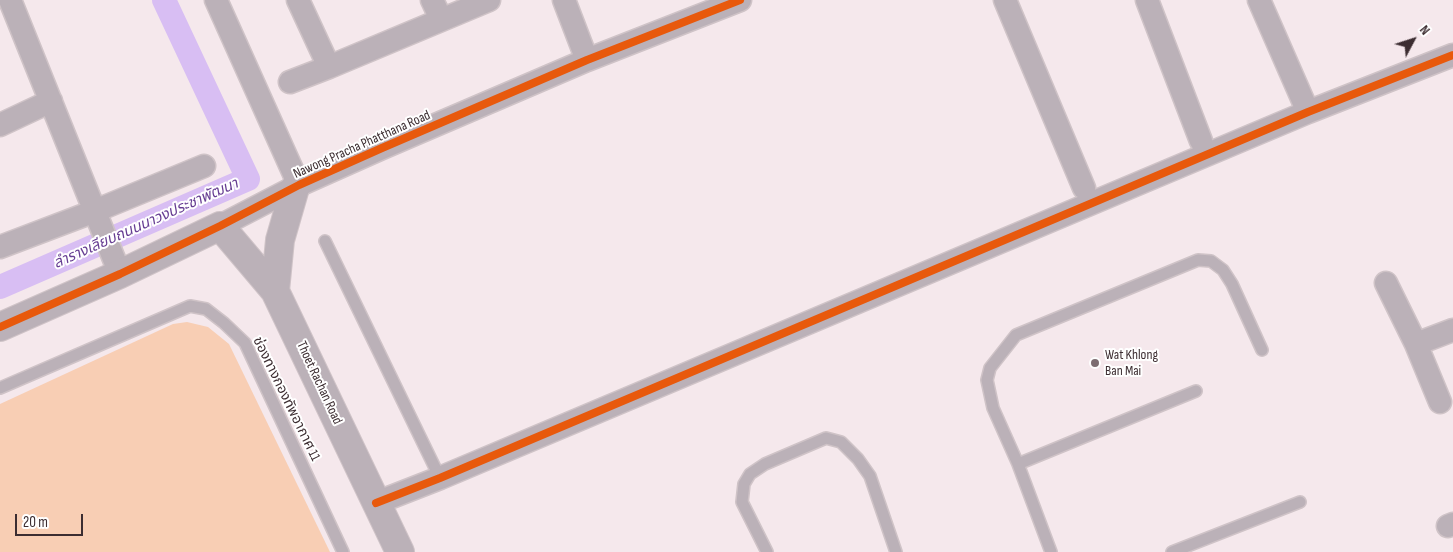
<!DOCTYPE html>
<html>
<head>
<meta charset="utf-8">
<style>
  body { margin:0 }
  #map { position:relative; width:1453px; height:552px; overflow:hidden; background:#f5e8ec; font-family:"Sofia Sans Condensed",sans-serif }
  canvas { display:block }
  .north { position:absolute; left:1388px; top:15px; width:50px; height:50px; -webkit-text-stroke:4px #fff; paint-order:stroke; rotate:50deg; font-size:14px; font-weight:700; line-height:20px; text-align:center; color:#3c2d31 }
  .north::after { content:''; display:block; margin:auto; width:18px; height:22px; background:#3c2d31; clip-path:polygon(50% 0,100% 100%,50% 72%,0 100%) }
  .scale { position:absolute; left:15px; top:514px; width:68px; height:22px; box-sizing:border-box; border:2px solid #3c2d31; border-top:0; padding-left:6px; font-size:15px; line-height:18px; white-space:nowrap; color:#3c2d31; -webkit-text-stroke:4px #fff; paint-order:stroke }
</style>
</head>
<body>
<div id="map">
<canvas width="1453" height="552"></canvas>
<div class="north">N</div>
<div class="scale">20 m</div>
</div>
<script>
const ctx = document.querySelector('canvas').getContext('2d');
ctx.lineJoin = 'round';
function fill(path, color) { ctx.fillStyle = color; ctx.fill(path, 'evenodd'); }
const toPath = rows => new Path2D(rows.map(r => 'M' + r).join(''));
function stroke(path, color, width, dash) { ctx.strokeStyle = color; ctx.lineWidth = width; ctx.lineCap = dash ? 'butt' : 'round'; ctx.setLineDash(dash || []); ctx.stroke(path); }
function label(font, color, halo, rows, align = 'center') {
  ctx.font = font + ' "Sofia Sans Condensed","Noto Sans Thai",sans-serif'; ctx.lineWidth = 4; ctx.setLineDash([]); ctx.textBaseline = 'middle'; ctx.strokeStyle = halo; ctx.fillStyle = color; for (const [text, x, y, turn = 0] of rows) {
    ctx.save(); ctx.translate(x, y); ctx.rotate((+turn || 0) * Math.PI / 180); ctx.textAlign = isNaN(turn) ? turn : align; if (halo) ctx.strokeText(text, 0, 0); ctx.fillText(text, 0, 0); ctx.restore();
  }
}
const green = toPath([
  [187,322,208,327,229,344,330,552,0,552,0,404,173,324]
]);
const canal = toPath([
  [0,287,248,179,164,0]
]);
const service = toPath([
  [325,241,440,478],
  [0,388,190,306,206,309,224,323,245,343,343,552],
  [1018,464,1196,391],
  [767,552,742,502,744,484,750,474,765,464,826,438,841,442,858,459,870,476,896,552],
  [1051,552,1018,464,993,408,987,380,990,368,1016,335,1198,260,1211,261,1223,270,1232,284,1262,350],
  [1172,552,1300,502]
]);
const minor = toPath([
  [10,0,120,274],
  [216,0,299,185],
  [298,0,329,67],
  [432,0,441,19],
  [564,0,587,60],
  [1005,0,1084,188],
  [1147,0,1201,141],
  [1259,0,1308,112],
  [290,82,329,67,489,0],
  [0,125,51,101],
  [220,226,299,185,382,148,587,60,740,0],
  [0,247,95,211,204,166],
  [1386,283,1416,344,1440,402],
  [1416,344,1453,330],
  [376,503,440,478,1308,112,1453,55],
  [1448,526,1453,524]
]);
const tertiary = toPath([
  [275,291,280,240,295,188],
  [0,327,120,274,220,226,275,291,400,552]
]);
const cycleway = toPath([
  [0,327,120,274,220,226,299,185,382,148,587,60,740,0],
  [376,503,440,478,1308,112,1453,55]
]);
const markers = [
  [1095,363,5,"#7d6e72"]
];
const streetNames = [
  ["Nawong Pracha Phatthana Road",362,145,-24],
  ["Thoet Rachan Road",319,383,65],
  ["ช่องทางกองทัพอากาศ 11",286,399,64]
];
const poiNames = [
  ["Wat Khlong",1105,355],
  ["Ban Mai",1105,371]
];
const waterNames = [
  ["ลำรางเลียบถนนนาวงประชาพัฒนา",146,224,-24]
];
fill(green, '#f8ceb4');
stroke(canal, '#d8bef3', 24);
stroke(service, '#cfc3c7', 14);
stroke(minor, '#cfc3c7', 25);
stroke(tertiary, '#cfc3c7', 30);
stroke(service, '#bbb1b8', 11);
stroke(minor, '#bbb1b8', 22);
stroke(tertiary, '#bbb1b8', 28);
stroke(cycleway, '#e8590c', 8);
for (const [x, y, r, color] of markers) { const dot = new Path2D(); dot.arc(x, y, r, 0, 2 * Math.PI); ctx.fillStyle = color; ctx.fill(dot); stroke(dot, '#fff', 2); }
label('14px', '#3c2d31', '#fff', streetNames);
label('14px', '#3c2d31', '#fff', poiNames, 'left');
label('italic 15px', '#663d92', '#fff', waterNames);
</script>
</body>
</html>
